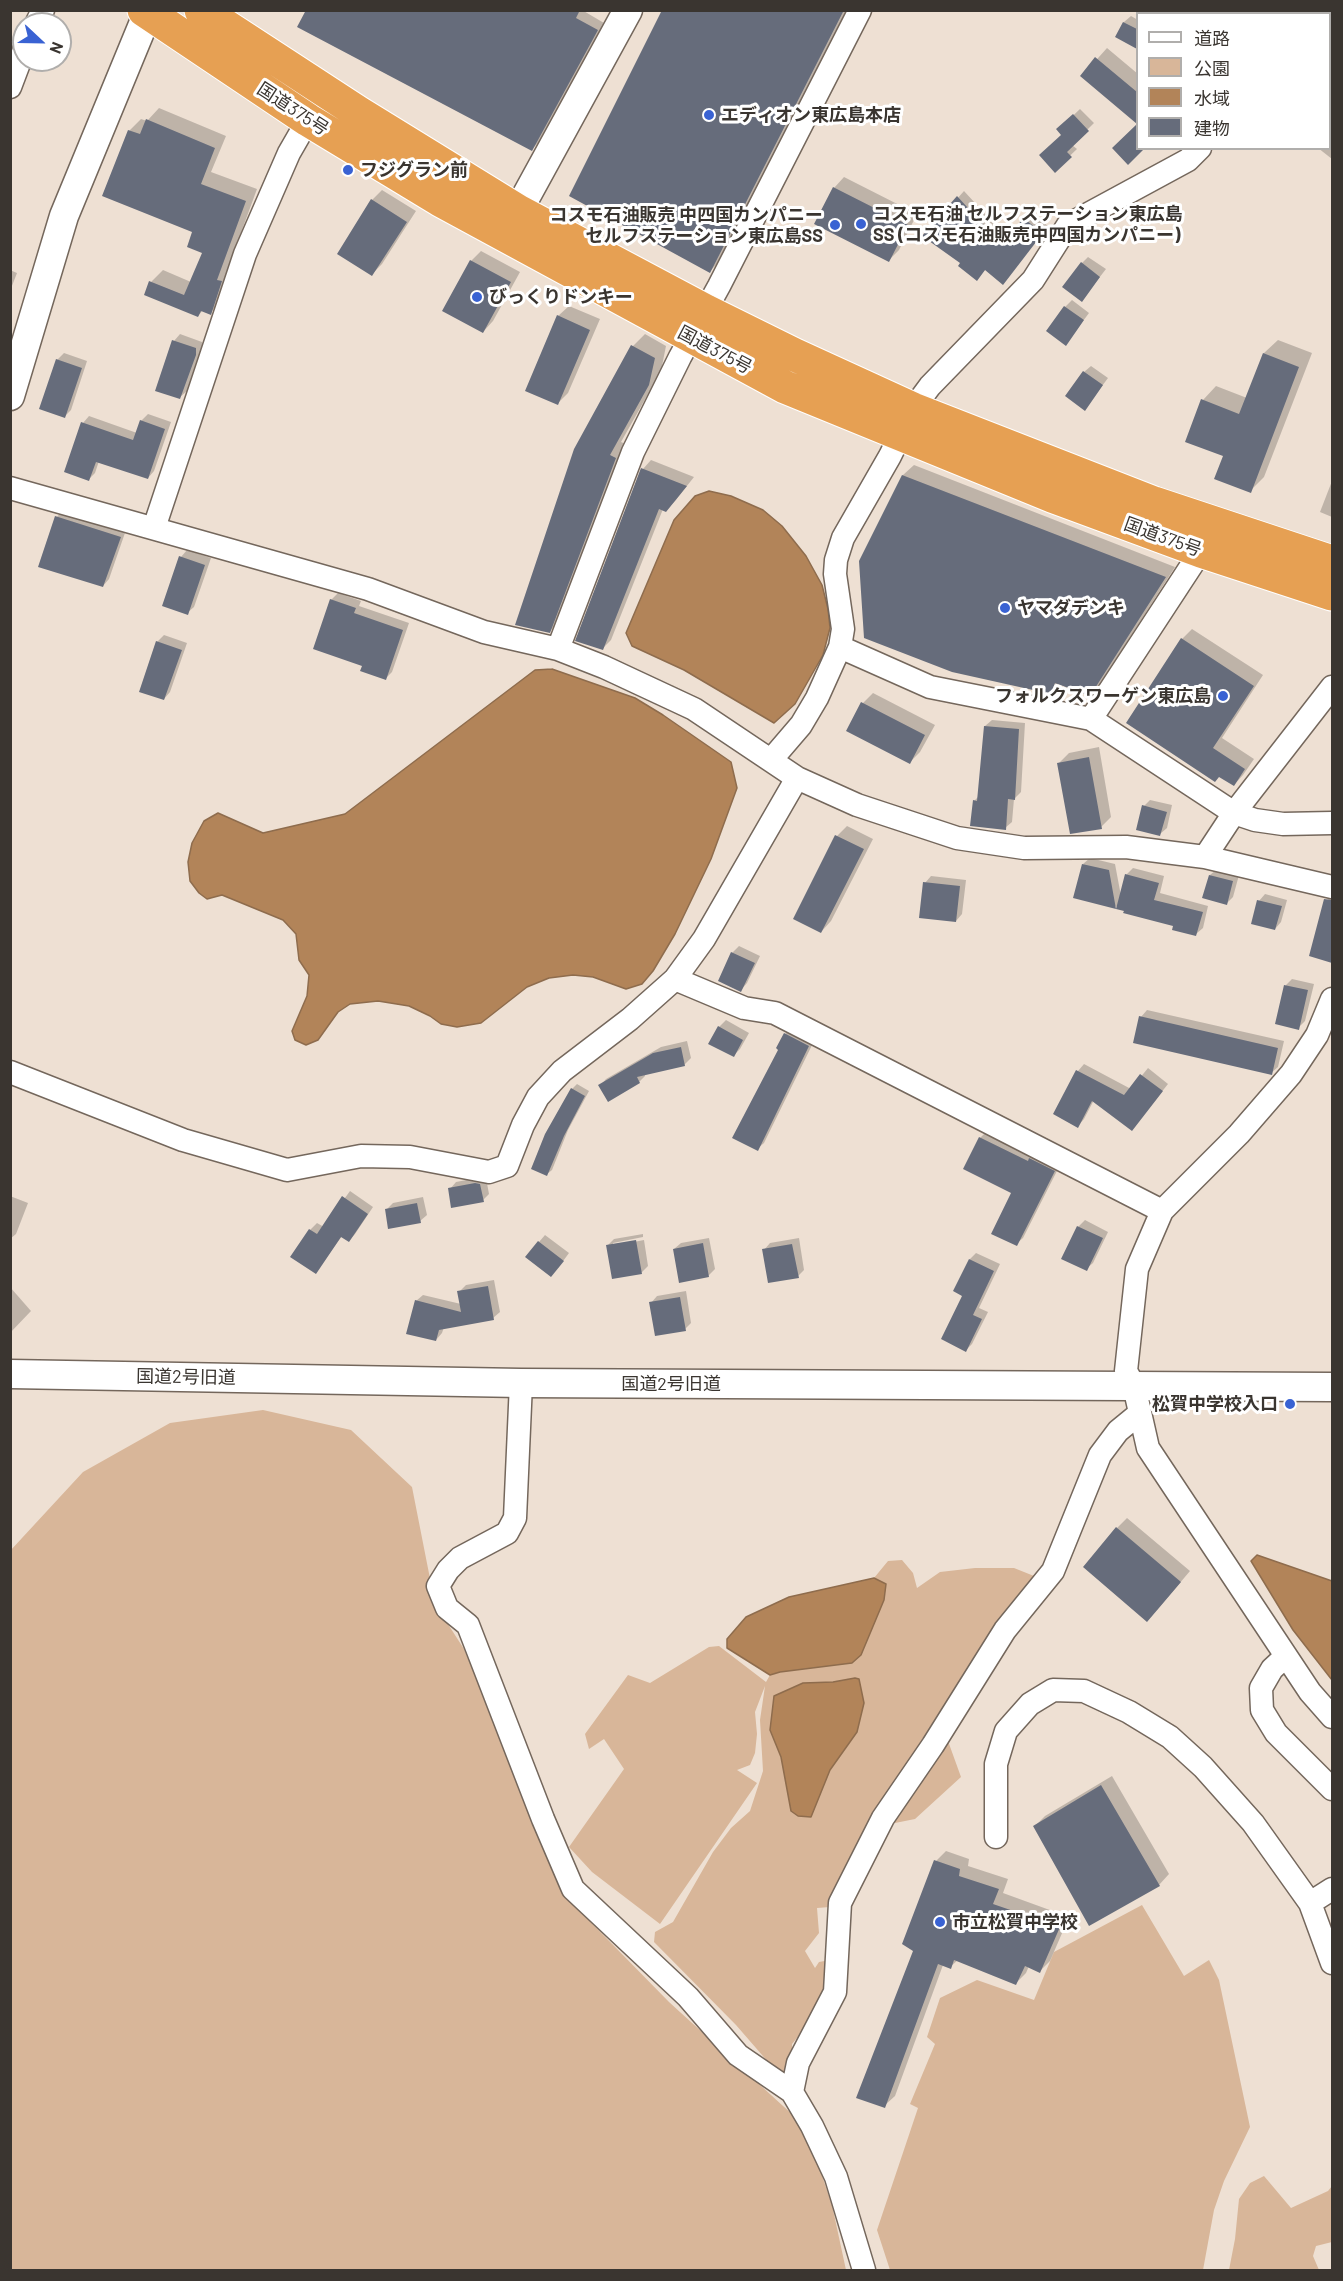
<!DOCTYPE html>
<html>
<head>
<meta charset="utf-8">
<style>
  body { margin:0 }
  #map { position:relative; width:1343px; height:2281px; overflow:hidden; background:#eee0d3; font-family:Barlow,"Noto Sans JP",sans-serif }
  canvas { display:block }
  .frame { position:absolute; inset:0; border:12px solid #3a3530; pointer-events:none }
  .legend { position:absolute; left:1136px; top:12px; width:195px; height:138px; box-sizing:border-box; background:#fff; border:2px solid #b0aeac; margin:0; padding:8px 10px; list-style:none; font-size:18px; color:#3a3530 }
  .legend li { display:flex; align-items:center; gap:12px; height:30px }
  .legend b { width:30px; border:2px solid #b0aeac }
  .north { position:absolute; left:12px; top:12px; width:60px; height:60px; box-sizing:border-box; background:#fff; border:2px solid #b0aeac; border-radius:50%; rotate:112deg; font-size:16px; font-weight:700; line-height:24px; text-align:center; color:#3a3530 }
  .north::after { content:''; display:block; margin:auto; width:21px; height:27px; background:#3962d3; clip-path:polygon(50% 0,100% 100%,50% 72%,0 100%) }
</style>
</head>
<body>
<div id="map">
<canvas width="1343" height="2281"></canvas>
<div class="frame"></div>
<ul class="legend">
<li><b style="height:8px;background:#fff"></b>道路</li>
<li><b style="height:16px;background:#d8b699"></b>公園</li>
<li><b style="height:16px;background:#b28459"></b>水域</li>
<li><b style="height:16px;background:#666c7b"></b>建物</li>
</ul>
<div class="north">N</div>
</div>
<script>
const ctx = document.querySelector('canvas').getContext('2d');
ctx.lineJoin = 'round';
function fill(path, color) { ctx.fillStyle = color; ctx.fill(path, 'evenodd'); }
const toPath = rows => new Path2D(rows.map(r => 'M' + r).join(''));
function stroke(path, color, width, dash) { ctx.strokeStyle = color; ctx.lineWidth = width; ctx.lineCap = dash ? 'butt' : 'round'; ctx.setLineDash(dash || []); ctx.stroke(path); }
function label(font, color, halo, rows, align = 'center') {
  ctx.font = font + ' Barlow,"Noto Sans JP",sans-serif'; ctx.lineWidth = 6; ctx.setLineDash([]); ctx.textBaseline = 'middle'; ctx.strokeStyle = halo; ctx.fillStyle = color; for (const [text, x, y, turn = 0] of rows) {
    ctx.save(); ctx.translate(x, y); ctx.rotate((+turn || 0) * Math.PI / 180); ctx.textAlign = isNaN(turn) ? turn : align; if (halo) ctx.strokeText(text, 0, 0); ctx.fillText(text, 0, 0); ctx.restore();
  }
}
const green = toPath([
  [263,1410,351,1430,412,1487,435,1604,464,1649,566,1897,669,2002,805,2126,832,2205,846,2270,11,2270,10,1551,83,1472,170,1423],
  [902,1560,913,1573,917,1588,940,1572,975,1568,1014,1568,1039,1578,830,1907,817,1908,819,1933,805,1951,815,1968,819,1962,830,1960,824,1999,810,2022,792,2044,792,2063,782,2078,736,2025,654,1942,655,1932,673,1922,713,1852,731,1828,750,1811,763,1771,760,1720,765,1686,755,1712,757,1734,755,1753,750,1765,737,1770,757,1783,660,1924,592,1872,569,1847,624,1769,604,1739,589,1749,585,1734,628,1675,650,1683,709,1647,719,1646,766,1682,770,1675,780,1672,852,1663,886,1584,874,1578,888,1561],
  [855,1678,857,1732,830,1770,791,1811,781,1757,770,1730,803,1684,833,1682],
  [948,1741,961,1777,915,1819,895,1823,892,1818],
  [1142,1905,1184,1976,1209,1960,1219,1980,1250,2127,1224,2181,1214,2210,1203,2270,890,2270,877,2230,918,2108,910,2104,935,2044,927,2037,940,1998,977,1980,1034,2000,1054,1952],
  [1264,2176,1291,2208,1328,2191,1332,2186,1332,2242,1316,2246,1313,2256,1319,2270,1229,2270,1235,2239,1239,2199,1250,2183]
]);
const water = toPath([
  [709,491,731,496,763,510,782,526,806,556,822,585,828,609,830,628,823,655,795,704,774,723,684,670,632,646,626,633,674,520,695,496,709,491],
  [552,669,635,698,663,715,731,762,737,788,711,859,675,934,653,971,642,984,626,989,593,977,573,975,549,978,527,987,481,1023,457,1027,441,1024,430,1016,409,1006,378,1001,350,1004,338,1012,318,1040,306,1045,295,1040,292,1031,307,996,309,975,299,960,296,934,283,920,222,895,207,899,199,893,190,881,188,862,192,843,204,821,218,813,263,833,345,814,535,670,552,669],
  [1257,1555,1332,1581,1332,1680,1293,1630,1251,1561,1257,1555],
  [874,1578,886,1584,884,1600,861,1655,852,1663,780,1672,770,1675,727,1648,727,1639,746,1617,789,1597,874,1578],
  [855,1678,859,1679,864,1703,857,1732,830,1770,811,1817,798,1816,791,1811,781,1757,770,1730,774,1696,803,1683,833,1682,855,1678]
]);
const shadow = toPath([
  [308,10,582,10,604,23,538,143,532,149],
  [664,10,848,10,721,260,710,271],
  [1148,10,1168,10,1167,14,1147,14],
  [1241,10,1261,10,1260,14,1240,14],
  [1131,16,1138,20,1138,48,1117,36,1124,22],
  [1107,48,1138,74,1138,122,1082,76],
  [1330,49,1332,51,1332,78,1330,81],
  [1332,100,1332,159,1318,148,1330,148,1330,103],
  [159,108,226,136,211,172,257,189,228,268,233,269,222,301,210,313,203,310,198,316,151,282,163,270,191,282,204,252,194,231,129,131,141,119,147,121],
  [1080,109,1094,123,1072,145,1077,149,1055,170,1063,134,1058,130],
  [844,177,917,214,899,250,889,260,834,188],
  [382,190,416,211,382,264,372,274,372,200],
  [964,191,1009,240,1030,213,1048,226,1003,283,986,269,977,279,962,263,925,235],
  [481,251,520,272,493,321,483,332,471,261],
  [1088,257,1106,269,1082,300,1082,263],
  [10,270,17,273,10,291],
  [1072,300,1089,313,1066,344,1065,307],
  [569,306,600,319,568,393,558,403,558,316],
  [180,334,202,342,202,347,187,391,180,397,174,341],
  [645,334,666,346,661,371,621,442,628,445,562,619,549,632,633,346],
  [1278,340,1312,353,1264,477,1250,491,1225,456,1203,400,1216,386,1247,398,1264,353],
  [64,353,87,361,71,410,64,417,57,360],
  [1091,366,1108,378,1085,409,1084,372],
  [148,414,171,422,154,471,148,478,99,461,95,473,89,479,66,471,83,423,89,416,137,433,141,421],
  [651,460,694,477,675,501,666,510,663,509,611,640,602,649,643,469],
  [914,465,1175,567,1100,684,1089,695,1060,683,1051,692,860,561,903,475],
  [1332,481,1332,517,1320,512],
  [63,510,126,530,109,579,103,586,57,517],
  [187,550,211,558,194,607,187,613,181,557],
  [338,593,361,601,359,606,409,623,392,672,385,679,364,665,331,600],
  [1192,629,1263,675,1222,738,1254,759,1243,775,1234,785,1220,775,1182,639],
  [164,635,187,643,170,692,164,699,157,642],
  [873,693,935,725,920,752,910,762,848,730,863,703],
  [992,720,1025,723,1021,792,1014,799,1012,822,1005,828,974,801,979,796,985,726],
  [1099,747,1111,817,1101,827,1059,763,1069,753],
  [1150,800,1172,805,1167,828,1160,834,1144,806],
  [847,826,873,839,831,921,821,932,837,836],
  [1090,858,1115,864,1121,896,1126,875,1133,868,1164,876,1160,893,1208,906,1203,928,1196,934,1119,904,1116,907,1083,864],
  [1217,869,1239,875,1233,897,1227,903,1210,875],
  [931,876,966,880,962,914,956,921,925,883],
  [1265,894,1287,900,1281,922,1275,929,1259,901],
  [1331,896,1332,896,1332,961,1311,955,1325,902],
  [739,946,760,956,747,983,741,990,732,953],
  [1292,979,1314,984,1305,1021,1298,1028,1277,1023,1286,985],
  [1147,1010,1284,1041,1278,1067,1271,1073,1141,1017],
  [726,1020,749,1033,740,1049,734,1055,719,1027],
  [792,1027,815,1039,764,1143,757,1149,781,1049,785,1034],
  [687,1041,691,1058,684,1065,645,1074,645,1076,639,1082,600,1086,606,1079,661,1047],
  [1084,1064,1131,1089,1148,1068,1168,1084,1132,1129,1094,1100,1084,1119,1078,1126,1055,1114,1078,1071],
  [577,1084,589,1091,568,1130,552,1170,547,1174,572,1089],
  [987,1131,1060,1165,1023,1238,1016,1244,1013,1192,965,1169,980,1138],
  [482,1177,486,1178,489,1194,483,1200,450,1189,456,1182],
  [350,1191,373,1207,355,1234,349,1241,342,1236,316,1272,292,1257,310,1230,317,1223,324,1227],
  [10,1196,28,1203,16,1234,10,1239],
  [423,1197,427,1215,420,1221,386,1210,393,1203],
  [1085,1220,1108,1232,1093,1263,1086,1269,1078,1227],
  [643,1234,643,1237,613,1243,613,1246,644,1240,648,1266,642,1272,613,1278,607,1246,614,1239],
  [545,1235,569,1253,558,1268,539,1242],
  [709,1238,715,1269,708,1276,674,1249,681,1243],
  [799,1238,804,1270,798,1276,764,1250,770,1243],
  [976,1253,1000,1264,979,1308,988,1312,972,1344,966,1350,964,1295,970,1259],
  [494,1280,500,1312,493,1318,444,1327,442,1333,436,1340,416,1301,423,1295,461,1304,459,1292,466,1285],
  [10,1287,31,1311,10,1333],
  [686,1291,691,1323,685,1329,651,1303,657,1296],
  [1127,1518,1190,1571,1157,1610,1117,1528],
  [1112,1776,1169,1874,1159,1885,1035,1826,1045,1816],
  [946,1851,969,1859,968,1866,1008,1879,1003,1893,1069,1917,1050,1961,1040,1971,1029,1966,1026,1973,1016,1983,958,1960,950,1967,943,1965,895,2096,884,2106,915,1951,936,1861]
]);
const building = toPath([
  [306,10,580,10,576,18,598,30,532,151,297,27],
  [662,10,844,10,710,273,569,196],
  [1123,22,1137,29,1137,49,1115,37],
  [1095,57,1137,92,1137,148,1144,149,1128,165,1112,148,1137,124,1080,76],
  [1073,114,1089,131,1067,152,1072,157,1055,173,1039,155,1061,135,1056,129],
  [146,119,215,148,201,184,246,201,217,280,222,281,211,315,201,311,198,317,144,295,149,281,184,295,202,253,187,247,192,232,102,196,128,130,140,134],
  [833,187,908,225,889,262,814,224],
  [957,196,1003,246,1023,218,1043,233,1003,285,985,270,977,281,958,266,960,263,922,236],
  [371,199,407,222,372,276,337,254],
  [470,260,511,282,483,333,442,311],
  [1081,262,1100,277,1082,302,1062,287],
  [1064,306,1084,320,1066,346,1046,331],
  [557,315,590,330,558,405,525,391],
  [172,340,196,348,196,355,180,399,155,391],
  [631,345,655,358,649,385,610,455,616,458,550,633,515,625,574,449],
  [1263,353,1299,367,1251,493,1214,479,1223,456,1185,442,1201,399,1239,414],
  [56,359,82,368,65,418,39,409],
  [1083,371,1103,385,1085,411,1065,396],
  [140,420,165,429,148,479,96,462,89,481,64,472,81,422,133,440],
  [641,468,687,486,666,512,659,509,603,650,575,641],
  [902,475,1166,577,1090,696,1055,683,1051,694,952,672,864,638,859,561],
  [55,516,121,537,103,587,38,567],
  [179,556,205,565,188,615,162,606],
  [330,599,356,608,354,613,403,630,386,680,360,671,362,666,313,649],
  [1181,638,1254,686,1213,748,1245,769,1234,786,1219,777,1215,782,1126,723],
  [156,641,182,650,164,700,139,692],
  [861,702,925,735,910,764,846,731],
  [984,726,1019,729,1015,800,1008,799,1006,830,970,826,973,800,977,801],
  [1089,757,1102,829,1070,834,1057,763],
  [1142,805,1167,812,1160,836,1136,830],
  [835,835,864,849,821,933,793,919],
  [1082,864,1109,870,1116,909,1073,898],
  [1125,874,1159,883,1154,900,1203,912,1196,936,1172,930,1173,926,1123,913,1124,911,1116,909],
  [1209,875,1233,881,1227,905,1202,898],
  [923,882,960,886,956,922,919,918],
  [1324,899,1332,900,1332,963,1309,956],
  [1257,900,1282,906,1275,930,1251,924],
  [731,952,755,963,741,992,718,981],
  [1284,985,1308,990,1299,1030,1275,1024],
  [1139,1016,1278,1048,1272,1075,1133,1043],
  [718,1026,743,1040,734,1057,708,1044],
  [784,1033,809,1046,758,1151,732,1138,778,1050,776,1048],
  [681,1047,685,1066,637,1077,640,1083,608,1102,598,1085,653,1053],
  [1076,1070,1124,1095,1140,1074,1163,1091,1132,1131,1092,1101,1078,1128,1053,1114],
  [571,1088,585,1096,564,1136,547,1176,531,1169,545,1134],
  [979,1137,1028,1161,1029,1158,1055,1171,1017,1246,991,1234,1011,1193,963,1169],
  [475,1183,480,1184,484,1202,451,1208,448,1188],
  [342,1196,368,1214,349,1242,341,1237,316,1274,290,1257,309,1229,317,1234],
  [417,1203,421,1223,388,1229,385,1209],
  [1077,1226,1103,1238,1087,1271,1061,1259],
  [636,1240,642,1274,612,1279,606,1245],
  [538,1241,564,1261,551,1277,525,1257],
  [703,1243,709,1277,679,1283,673,1249],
  [792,1244,799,1278,768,1283,762,1249],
  [969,1259,994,1271,973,1315,982,1319,966,1352,941,1339,962,1296,953,1291],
  [488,1286,494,1320,439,1330,436,1341,406,1334,415,1300,461,1312,457,1291],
  [680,1297,686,1331,655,1336,649,1302],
  [1116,1527,1181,1582,1147,1622,1083,1567],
  [1101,1785,1160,1886,1089,1926,1033,1826],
  [934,1860,960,1869,959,1876,999,1889,993,1904,1060,1927,1040,1973,1025,1966,1016,1985,954,1960,951,1969,938,1964,885,2108,856,2098,913,1951,902,1944]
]);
const minor = toPath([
  [1304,10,1307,14],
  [1287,14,1287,10],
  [36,24,43,10],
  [1330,38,1332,41],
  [10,87,24,50],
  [10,488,368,589,484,632,558,649,604,667,694,709,797,778,857,805,957,838,1024,848,1126,847,1205,857,1332,887],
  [154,528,245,254,289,153,308,120],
  [840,647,930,687,1091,719,1201,551],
  [558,649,633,452,680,357,719,286,860,10],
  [1091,719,1234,813,1255,820,1283,824,1332,823],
  [771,760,801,725,817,698,840,647,843,629,835,574,836,560,843,538,890,456,913,409,930,386,1033,280,1068,225,1188,160,1200,148],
  [1205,857,1234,813,1332,687],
  [675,979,744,1008,775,1013,1162,1211],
  [1332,999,1317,1035,1291,1074,1239,1134,1162,1211,1137,1269,1126,1371,1134,1386,1148,1448,1310,1692,1332,1717],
  [10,1072,183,1140,287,1170,361,1156,410,1157,489,1172,507,1166,523,1125,538,1097,562,1071,630,1019,675,979,704,939,797,778],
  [521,1383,515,1518,507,1533,460,1558,448,1570,438,1586,447,1608,468,1625,543,1819,573,1889,688,1997,738,2055,792,2092,812,2126,836,2177,864,2270],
  [1286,1656,1272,1669,1261,1688,1262,1710,1276,1733,1332,1789],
  [996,1837,996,1764,1006,1731,1030,1704,1053,1690,1084,1691,1129,1712,1170,1737,1203,1767,1253,1823,1310,1903,1332,1963],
  [1310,1903,1332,1889],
  [792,2092,798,2063,835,1992,840,1903,883,1818,933,1745,1005,1630,1053,1571,1100,1455,1118,1431,1140,1413]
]);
const tertiary = toPath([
  [518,211,628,10],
  [10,396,64,216,149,10],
  [10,1374,521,1383,1332,1387]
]);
const trunk = toPath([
  [144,10,308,120,440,200,785,387,1052,496,1201,551,1332,594],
  [201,10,359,113,518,211,706,311,795,355,913,409,1154,503,1332,562]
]);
const markers = [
  [709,115,6,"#3962d3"],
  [348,170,6,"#3962d3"],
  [861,224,6,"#3962d3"],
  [835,225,6,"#3962d3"],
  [477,297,6,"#3962d3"],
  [1005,608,6,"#3962d3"],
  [1223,696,6,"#3962d3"],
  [1290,1404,6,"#3962d3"],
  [940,1922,6,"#3962d3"]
];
const streetNames = [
  ["国道375号",293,109,33],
  ["国道375号",715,350,28],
  ["国道375号",1163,537,20],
  ["国道2号旧道",186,1377,1],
  ["国道2号旧道",671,1384]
];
const poiNames = [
  ["エディオン東広島本店",721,115],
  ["フジグラン前",360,170],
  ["コスモ石油 セルフステーション東広島",873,214],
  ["SS (コスモ石油販売中四国カンパニー)",873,235],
  ["コスモ石油販売 中四国カンパニー",823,215,"right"],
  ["セルフステーション東広島SS",823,236,"right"],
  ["びっくりドンキー",489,297],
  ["ヤマダデンキ",1017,608],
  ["フォルクスワーゲン東広島",1211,696,"right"],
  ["松賀中学校入口",1278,1404,"right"],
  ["市立松賀中学校",952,1922]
];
fill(green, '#d8b699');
fill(water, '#b28459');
stroke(water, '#8e6c4d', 1.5);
fill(shadow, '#0003');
fill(building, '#666c7b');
stroke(minor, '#74675c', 25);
stroke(tertiary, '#74675c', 31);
stroke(trunk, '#fff', 35);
stroke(minor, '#fff', 22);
stroke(tertiary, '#fff', 28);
stroke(trunk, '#e6a053', 33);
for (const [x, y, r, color] of markers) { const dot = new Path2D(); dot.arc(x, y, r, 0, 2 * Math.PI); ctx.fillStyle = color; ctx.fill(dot); stroke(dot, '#fff', 2); }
label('18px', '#3a3530', '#fff', streetNames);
label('bold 18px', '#3a3530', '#fff', poiNames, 'left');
</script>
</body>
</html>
